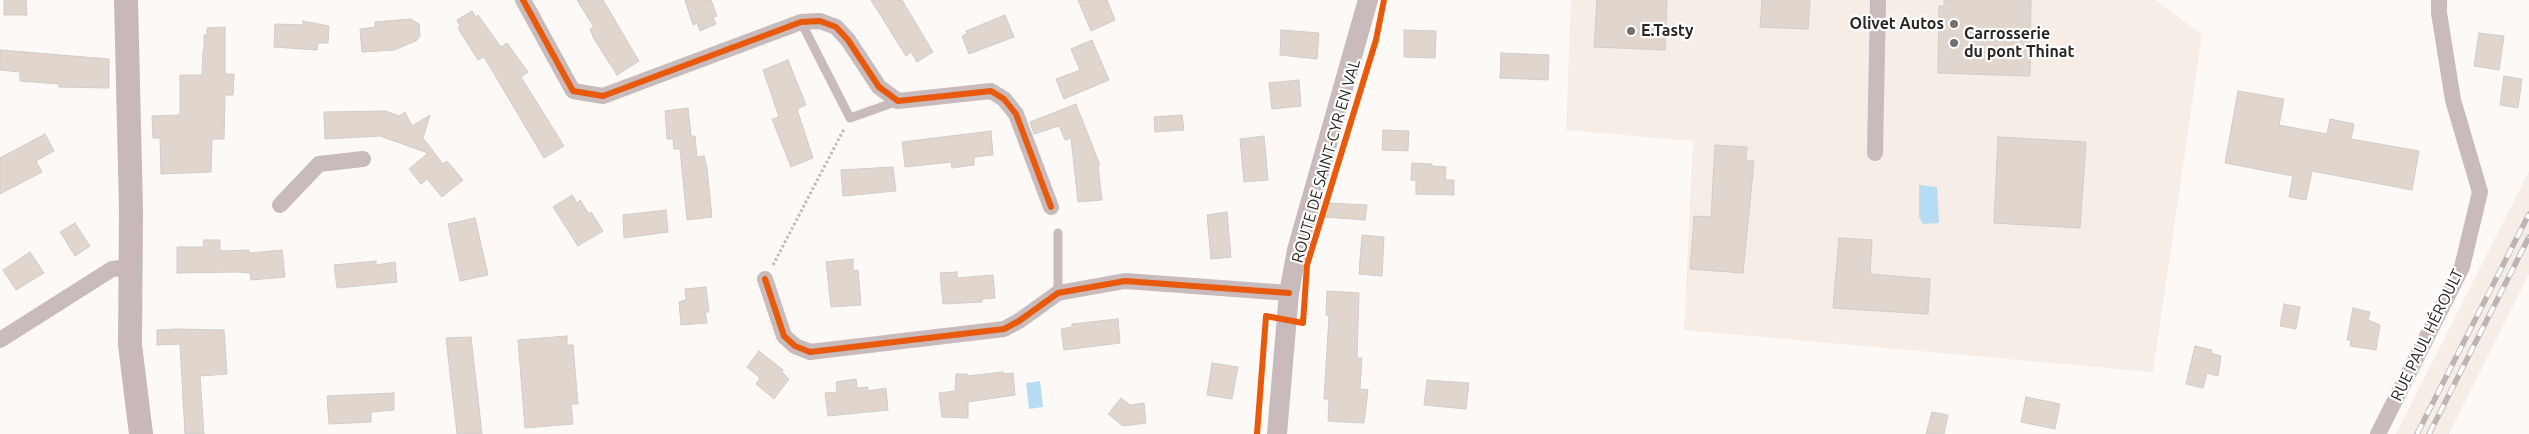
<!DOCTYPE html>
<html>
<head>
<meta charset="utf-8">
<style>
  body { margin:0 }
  canvas { display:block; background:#fcf9f7 }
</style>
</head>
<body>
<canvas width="2529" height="434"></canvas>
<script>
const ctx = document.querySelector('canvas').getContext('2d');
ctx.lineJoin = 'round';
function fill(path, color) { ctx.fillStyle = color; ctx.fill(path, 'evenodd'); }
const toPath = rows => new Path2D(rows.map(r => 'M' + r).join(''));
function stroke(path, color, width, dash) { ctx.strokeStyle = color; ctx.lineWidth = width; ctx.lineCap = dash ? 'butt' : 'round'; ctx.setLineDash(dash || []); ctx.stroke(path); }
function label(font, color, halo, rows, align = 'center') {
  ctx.font = font + ' Ubuntu,sans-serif'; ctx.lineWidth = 4.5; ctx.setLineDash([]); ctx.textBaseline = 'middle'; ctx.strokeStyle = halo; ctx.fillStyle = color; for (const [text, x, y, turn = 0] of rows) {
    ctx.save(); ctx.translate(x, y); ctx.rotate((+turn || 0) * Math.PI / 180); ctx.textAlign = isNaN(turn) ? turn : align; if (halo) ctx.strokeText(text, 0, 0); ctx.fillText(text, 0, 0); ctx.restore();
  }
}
const built = toPath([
  [1571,0,2156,0,2202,35,2153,372,1684,330,1693,141,1566,130],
  [2529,171,2529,274,2449,434,2396,434]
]);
const water = toPath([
  [1919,185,1937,187,1939,223,1923,224,1919,217],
  [1040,381,1043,407,1029,409,1026,383]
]);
const building = toPath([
  [4,0,26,0,27,15,4,15,4,0],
  [577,0,603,0,639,61,617,75,594,39,590,29,594,27,577,0],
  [685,0,711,0,717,16,713,17,716,24,700,31,697,23,693,25,685,0],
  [871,0,902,0,933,52,917,62,911,52,906,56,871,0],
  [1078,0,1107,0,1115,20,1091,31,1078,0],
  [1597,0,1667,0,1665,50,1594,47,1597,0],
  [1762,0,1810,0,1808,29,1760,27,1762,0],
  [1944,0,2031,0,2030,76,1938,73,1939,6,1944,6,1944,0],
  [472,11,476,17,478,15,501,47,507,43,528,72,521,77,564,146,544,158,484,57,478,60,458,28,460,26,457,20,472,11],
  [1005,15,1014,37,969,54,962,36,967,34,966,31,1005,15],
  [411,19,419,24,420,36,416,41,394,50,362,52,360,29,375,27,375,22,411,19],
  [303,21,329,26,328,43,318,43,317,50,274,47,275,24,303,25,303,21],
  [225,27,225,74,234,74,233,95,225,95,224,139,212,139,211,172,161,174,160,138,153,138,152,116,180,115,180,75,202,75,203,50,204,50,204,35,207,35,207,28,225,27],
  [1281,30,1319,33,1317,59,1280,55,1281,30],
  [1404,30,1436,31,1435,58,1404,57,1404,30],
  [2479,33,2504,36,2499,70,2474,66,2479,33],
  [1092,40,1109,80,1064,99,1056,79,1080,70,1071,49,1092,40],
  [0,50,109,59,109,88,59,87,59,84,20,81,20,72,0,70,0,50],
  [1501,53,1549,55,1548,80,1500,78,1501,53],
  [788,60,806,105,797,109,813,158,791,167,772,119,779,117,763,70,788,60],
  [2504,76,2522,79,2518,108,2500,105,2504,76],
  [1299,80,1301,106,1272,109,1269,83,1299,80],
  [2238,91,2284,99,2279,125,2327,134,2330,119,2354,124,2351,139,2419,151,2412,190,2312,171,2306,200,2289,197,2293,176,2225,163,2238,91],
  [1076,104,1100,165,1098,166,1102,200,1078,202,1071,138,1065,140,1059,126,1034,134,1030,122,1076,104],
  [688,108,691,136,695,136,697,157,704,156,707,168,712,217,687,220,680,149,674,149,673,139,667,139,665,111,688,108],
  [385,111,399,116,405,112,412,126,430,115,423,138,443,164,447,161,463,180,442,197,427,179,421,184,409,169,428,153,380,136,325,139,324,112,385,111],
  [1182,115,1184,130,1155,132,1154,117,1182,115],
  [1383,130,1409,131,1408,151,1382,150,1383,130],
  [991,131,993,155,974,157,974,165,952,168,951,162,905,167,902,142,991,131],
  [45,134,54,151,36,161,42,172,0,194,0,158,45,134],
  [1264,136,1268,180,1244,182,1240,139,1264,136],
  [1998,137,2086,142,2080,228,1994,223,1998,137],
  [1715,145,1747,147,1746,161,1754,161,1743,273,1690,269,1694,216,1711,217,1715,145],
  [1412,163,1432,164,1432,166,1446,167,1445,180,1454,180,1454,195,1416,194,1416,180,1411,180,1412,163],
  [893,167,896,191,843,196,841,170,893,167],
  [572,195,577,203,580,200,589,214,591,212,603,231,578,246,553,207,572,195],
  [1328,203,1367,205,1365,220,1324,217,1328,203],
  [666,210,668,232,624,238,623,215,666,210],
  [1227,212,1231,257,1211,259,1207,215,1227,212],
  [475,218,488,275,460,281,448,224,475,218],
  [75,223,90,246,75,256,60,232,75,223],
  [1362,235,1384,237,1382,276,1359,274,1362,235],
  [1839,238,1872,240,1870,274,1930,279,1928,314,1833,308,1839,238],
  [204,240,220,240,220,251,249,250,249,253,282,250,285,277,251,280,250,273,239,272,177,273,177,247,203,247,204,240],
  [30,252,44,273,16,290,3,270,30,252],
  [853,259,853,271,858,270,861,305,831,307,826,262,853,259],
  [376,261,376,265,395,262,397,282,337,288,334,265,376,261],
  [957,272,957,278,993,275,995,298,982,299,982,302,943,304,940,273,957,272],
  [706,287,709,312,705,312,707,323,681,325,679,302,686,300,685,289,706,287],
  [1327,291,1359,293,1357,358,1362,358,1360,389,1368,390,1364,423,1328,421,1329,399,1324,399,1329,316,1326,315,1327,291],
  [2284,304,2300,307,2296,329,2280,326,2284,304],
  [2353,308,2370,312,2368,320,2380,325,2376,350,2350,346,2351,340,2347,340,2353,308],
  [1118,319,1120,343,1064,350,1061,329,1072,327,1072,324,1118,319],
  [176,329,224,330,227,374,200,376,204,434,185,434,180,344,157,345,157,330,176,329],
  [567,336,567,345,573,345,578,404,571,404,573,424,525,428,518,340,567,336],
  [471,337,482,434,457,434,446,338,471,337],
  [2195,346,2212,350,2211,353,2221,356,2218,376,2207,373,2203,388,2186,384,2195,346],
  [759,351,783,370,782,372,789,379,774,399,756,384,760,378,747,367,759,351],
  [1212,363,1238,367,1232,399,1207,395,1212,363],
  [1003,372,1002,374,1013,373,1015,395,968,402,968,418,942,417,939,393,955,391,956,374,967,374,967,376,1003,372],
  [856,379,857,388,868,387,868,391,886,388,888,410,828,416,825,393,837,392,836,382,856,379],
  [1427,380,1469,383,1466,409,1424,405,1427,380],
  [394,393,394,410,371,412,371,422,329,424,327,396,394,393],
  [2026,397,2060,404,2055,429,2021,422,2026,397],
  [1121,398,1130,405,1144,403,1146,423,1123,426,1108,414,1121,398],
  [1932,412,1948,415,1944,434,1926,434,1932,412]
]);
const path = toPath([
  [773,265,844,129]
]);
const service = toPath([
  [801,22,850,118,898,101],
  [1058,233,1058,293]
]);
const minor = toPath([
  [523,0,573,91,603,96,801,22,820,21,836,27,848,40,879,87,898,101,991,91,1004,99,1016,114,1051,207],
  [1875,153,1878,0],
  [280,205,319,164,363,159],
  [765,279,784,336,795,346,810,352,1004,329,1019,321,1058,293,1125,281,1289,293],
  [0,340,112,269,130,267],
  [2378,434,2462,267,2480,192,2453,100,2439,13,2439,0]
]);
const tertiary = toPath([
  [1277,434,1289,293,1297,250,1368,0]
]);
const secondary = toPath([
  [126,0,131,210,130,345,141,434]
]);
const rail = toPath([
  [2417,434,2529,214],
  [2429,434,2529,237]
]);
const cycleway = toPath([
  [523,0,573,91,603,96,801,22,820,21,836,27,848,40,879,87,898,101,991,91,1004,99,1016,114,1051,207],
  [765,279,784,336,795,346,810,352,1004,329,1019,321,1058,293,1125,281,1289,293],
  [1257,434,1266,316,1303,323,1307,265,1376,40,1384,0]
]);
const markers = [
  [1954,24,5,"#73706e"],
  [1631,31,5,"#73706e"],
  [1954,43,5,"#73706e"]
];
const poiNames = [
  ["Olivet Autos",1944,24,"right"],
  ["E.Tasty",1641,31],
  ["Carrosserie",1964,34],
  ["du pont Thinat",1964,52]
];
const streetNames = [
  ["ROUTE DE SAINT-CYR EN VAL",1326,161,-74],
  ["RUE PAUL HÉROULT",2427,335,-64]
];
fill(built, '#f6ede6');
fill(water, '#b6dcf4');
fill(building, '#e0d6ce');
stroke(building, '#cfccca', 1);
stroke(path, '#c3b9ba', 3, [2.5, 2.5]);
stroke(service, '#c9babb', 9);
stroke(minor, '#c9babb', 16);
stroke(tertiary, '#c9babb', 20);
stroke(secondary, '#c8b8ba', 24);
stroke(rail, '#bcb4b4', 5.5);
stroke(rail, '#fff', 4, [11]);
stroke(cycleway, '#e8590c', 6);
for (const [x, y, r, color] of markers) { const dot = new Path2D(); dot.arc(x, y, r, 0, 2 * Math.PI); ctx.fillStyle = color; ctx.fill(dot); stroke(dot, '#fff', 2); }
label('bold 16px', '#292624', '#fff', poiNames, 'left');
label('16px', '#292624', '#fff', streetNames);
</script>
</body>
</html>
